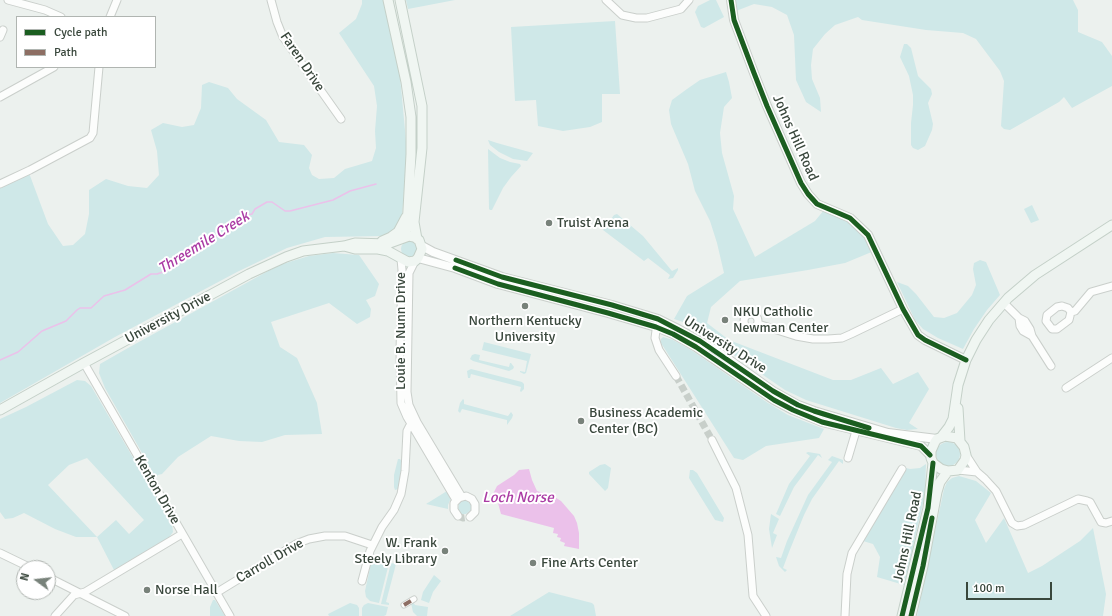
<!DOCTYPE html>
<html>
<head>
<meta charset="utf-8">
<style>
  body { margin:0 }
  #map { position:relative; width:1112px; height:616px; overflow:hidden; background:#ecf1ee; font-family:Signika,sans-serif }
  canvas { display:block }
  .legend { position:absolute; left:16px; top:16px; width:140px; height:52px; box-sizing:border-box; background:#fff; border:1px solid #b0b5b1; margin:0; padding:5px 7px; list-style:none; font-size:12px; color:#39473c }
  .legend li { display:flex; align-items:center; gap:8px; height:20px }
  .legend b { width:20px; border:1px solid #b0b5b1 }
  .north { position:absolute; left:16px; top:560px; width:40px; height:40px; box-sizing:border-box; background:#fff; border:1px solid #b0b5b1; border-radius:50%; rotate:285deg; font-size:11px; font-weight:700; line-height:16px; text-align:center; color:#39473c }
  .north::after { content:''; display:block; margin:auto; width:14px; height:18px; background:#78827a; clip-path:polygon(50% 0,100% 100%,50% 72%,0 100%) }
  .scale { position:absolute; left:966px; top:582px; width:86px; height:18px; box-sizing:border-box; border:2px solid #39473c; border-top:0; padding-left:5px; font-size:12px; line-height:14px; white-space:nowrap; color:#39473c; -webkit-text-stroke:3px #fff; paint-order:stroke }
</style>
</head>
<body>
<div id="map">
<canvas width="1112" height="616"></canvas>
<ul class="legend">
<li><b style="height:5px;background:#1b5e20"></b>Cycle path</li>
<li><b style="height:5px;background:#8d6e63"></b>Path</li>
</ul>
<div class="north">N</div>
<div class="scale">100 m</div>
</div>
<script>
const ctx = document.querySelector('canvas').getContext('2d');
ctx.lineJoin = 'round';
function fill(path, color) { ctx.fillStyle = color; ctx.fill(path, 'evenodd'); }
const toPath = rows => new Path2D(rows.map(r => 'M' + r).join(''));
function stroke(path, color, width, dash) { ctx.strokeStyle = color; ctx.lineWidth = width; ctx.lineCap = dash ? 'butt' : 'round'; ctx.setLineDash(dash || []); ctx.stroke(path); }
function label(font, color, halo, rows, align = 'center') {
  ctx.font = font + ' Signika,sans-serif'; ctx.lineWidth = 4; ctx.setLineDash([]); ctx.textBaseline = 'middle'; ctx.strokeStyle = halo; ctx.fillStyle = color; for (const [text, x, y, turn = 0] of rows) {
    ctx.save(); ctx.translate(x, y); ctx.rotate((+turn || 0) * Math.PI / 180); ctx.textAlign = isNaN(turn) ? turn : align; if (halo) ctx.strokeText(text, 0, 0); ctx.fillText(text, 0, 0); ctx.restore();
  }
}
const green = toPath([
  [362,0,384,0,400,76,407,152,402,216,394,231,384,236,325,237,287,248,237,272,115,337,0,403,0,186,29,173,48,224,63,246,73,245,85,234,89,214,89,190,106,179,128,186,147,188,159,175,157,151,151,130,163,123,182,127,194,125,201,108,202,85,209,82,228,88,237,99,266,120,279,142,304,145,312,155,309,168,312,175,319,179,334,178,345,169,372,161,376,148,375,131,377,106,374,86,339,33,356,19,362,4],
  [406,0,455,0,408,9],
  [710,0,716,0,724,17,704,28,701,27,695,12,698,6],
  [735,0,1073,0,1078,10,1078,32,1102,42,1112,56,1112,86,1072,108,1064,97,1059,102,1010,130,1004,129,1001,126,1004,81,1000,71,976,39,963,33,926,30,862,20,858,17,835,25,825,34,813,49,811,65,812,79,820,98,821,112,806,102,796,80,794,35,787,15,772,7,754,4,736,11],
  [615,21,620,94,602,94,602,122,590,127,563,131,538,126,536,100,515,101,511,27],
  [904,44,907,44,911,48,918,76,931,89,932,94,928,103,933,124,932,130,925,146,918,150,913,148,911,145,911,123,913,105,913,95,909,76,900,57],
  [726,72,729,82,732,98,724,107,720,133,722,153,734,196,733,209,755,257,815,221,824,210,853,225,864,234,874,251,845,263,808,270,740,281,711,307,707,323,729,340,833,380,851,380,881,368,893,384,918,372,929,389,909,423,918,429,907,430,896,428,806,400,785,390,709,338,683,322,674,319,687,296,724,273,717,243,710,221,695,191,688,164,671,124,669,110,672,100,687,89,700,80],
  [488,140,497,143,533,153,527,161,513,159,499,152,490,145],
  [488,149,500,158,510,162,520,164,521,166,511,177,503,188,492,210,490,210,489,209],
  [1032,205,1039,220,1031,223,1024,209],
  [617,214,643,236,672,271,678,268,678,270,673,278,668,279,670,275,648,258,644,261,603,230,614,215],
  '401 249a8 8 0 1 1 16 0a8 8 0 1 1-16 0Z',
  [333,253,359,255,379,284,375,296,366,300,371,309,370,317,357,324,329,303,271,322,280,347,297,358,317,403,322,434,285,435,262,442,239,441,211,436,178,457,162,474,158,475,155,480,150,473,146,460,105,388,99,373,100,364,128,348,279,265,309,256],
  [980,260,986,262,1000,295,987,310,974,329,963,349,938,338,923,329,915,320,897,282,908,286,916,294,934,317,944,318,957,313,972,295,976,285,973,269,974,263],
  [663,337,673,340,691,350,768,403,788,415,824,429,819,438,766,446,743,460,734,458,661,343,661,339],
  [484,342,531,354,526,373,524,374,520,372,520,371,525,372,527,361,482,350],
  [475,354,480,355,479,360,509,367,510,363,511,363,514,367,513,369,509,371,473,361,470,359,472,355],
  [471,369,522,382,524,384,524,389,521,392,520,391,521,387,471,374,470,378,468,378,467,371],
  [77,380,85,381,91,386,172,524,173,532,168,539,114,570,97,537,76,537,55,529,24,513,13,518,5,519,0,512,0,419,26,407],
  [87,458,144,520,129,534,116,520,97,537,48,485,69,465],
  [463,399,464,400,464,404,508,416,511,412,513,415,512,418,507,425,507,420,462,409,460,413,458,411,460,403],
  '936 454a12 12 0 1 1 24 0a12 12 0 1 1-24 0Z',
  [808,452,820,454,822,458,818,455,794,487,780,516,776,514,789,484,810,456,806,453],
  [832,456,843,460,843,464,839,461,812,499,804,515,789,552,783,568,787,570,785,572,779,566,776,557,781,558,787,541,808,495,832,462,828,460],
  [398,459,400,459,402,462,400,480,398,489,395,490,394,487,394,475],
  [605,464,611,468,608,488,605,491,589,474,589,472,600,465],
  [926,464,925,495,904,585,877,577,880,557,873,544,863,541,906,468,910,469,920,468],
  [690,470,693,470,697,473,724,518,723,522,715,520,689,478],
  [959,476,976,481,991,493,975,520,986,543,1004,518,1028,573,1042,566,1080,541,1093,528,1106,594,1103,616,917,616,944,489,947,482,952,478],
  [447,491,451,498,448,505,448,509,426,504],
  [467,500,471,505,471,510,466,514,461,514,458,510,459,503,462,501],
  [771,514,779,519,773,533,777,535,772,548,769,529],
  [372,559,389,563,379,603,370,601,366,597,365,591],
  [391,563,396,564,386,602,389,603,389,605,381,604],
  [434,575,441,581,433,592,429,603,421,600,423,592],
  [549,592,592,603,594,605,596,616,510,616],
  [213,600,215,600,225,616,210,616,210,607],
  [413,602,415,605,428,607,427,616,417,616,413,612,411,603],
  [350,603,357,605,359,608,359,616,329,616,328,614],
  [368,603,388,607,386,615,384,616,362,616,362,608,364,605]
]);
const water = toPath([
  [529,469,532,480,537,491,553,496,561,501,574,516,577,523,579,533,579,549,564,546,565,543,560,541,561,538,557,537,558,534,553,533,554,528,501,514,498,503,493,494,497,486,514,475,519,470]
]);
const stream = toPath([
  [0,360,18,352,42,331,66,321,77,310,80,308,91,308,104,296,125,290,151,274,157,274,163,272,169,263,185,255,213,237,222,234,234,226,239,217,252,214,255,209,267,202,272,202,285,211,290,211,333,200,350,191,376,184]
]);
const minorTunnel = toPath([
  [676,376,712,440],
  [458,516,463,518,470,517]
]);
const pedestrian = toPath([
  [404,605,414,599]
]);
const minor = toPath([
  [8,0,45,10,61,17],
  [271,0,277,22,283,37,341,119],
  [606,0,622,15,636,18,647,18,681,9,689,0],
  [110,17,117,0],
  [0,37,3,30],
  [0,97,54,67],
  [0,184,30,170,90,138,93,133,99,67],
  [401,259,402,270,400,351,401,403,407,417,456,500],
  [415,261,409,273,407,392,409,405,417,422,462,497],
  [1004,303,1019,318,1025,321,1030,329,1032,336],
  [1062,306,1068,308,1071,312,1069,320,1057,329,1052,329,1046,321,1047,315,1057,307,1062,306],
  [1071,312,1075,311,1091,292,1112,286],
  '744 321a7 7 0 1 1 14 0a7 7 0 1 1-14 0Z',
  [1019,318,1020,326,1023,331,1032,336,1051,366],
  [657,323,655,338,659,350,676,376],
  [758,324,796,336,813,339,828,339,842,338,851,334,903,309],
  [84,363,230,616],
  [1066,388,1112,358],
  [712,440,736,488,748,535,753,596,766,616],
  [966,455,977,472,985,479,996,491,1012,523,1017,526,1024,525,1078,499,1087,501,1090,502,1101,522,1106,523,1112,521],
  [848,458,856,431],
  [958,470,977,472],
  [458,516,454,510,454,503,459,498,466,496,472,499,475,504,475,512,470,517],
  [0,553,31,568],
  [48,577,125,616],
  [362,581,370,551,382,527,394,510,401,494,405,471,407,431,409,427,415,423],
  [216,593,296,544,309,539,325,536,345,536,372,545],
  [55,616,74,595,85,592,182,534],
  [845,616,847,574,852,553,902,469]
]);
const tertiary = toPath([
  [731,0,734,20,754,73,767,106,801,183,808,194,817,204,850,218,868,235,903,309,918,335,925,340,966,360],
  [422,246,433,252,502,277,612,305,658,319,676,328,714,349,773,391,798,405,814,411,888,433,937,439],
  [418,258,455,268,498,284,608,313,656,327,673,334,696,347,774,400,793,410,822,422,921,446,930,455]
]);
const secondary = toPath([
  [388,0,406,82,411,117,411,154,407,228,405,237],
  [400,0,422,106,422,148,414,222,417,239],
  [382,241,391,237,398,232,406,217],
  [958,408,960,441],
  [0,410,84,363,249,274,286,257,303,251,344,246,355,243,387,244,409,236,414,237,419,240,422,249,418,258,415,261,408,262,388,251,378,249,355,249,344,246],
  [942,436,949,427,953,419,958,385,966,360,976,340,989,320,1008,298,1035,275,1112,225],
  [945,436,957,438,964,447,966,455,965,460,958,470,948,471,941,469,933,463,931,458,931,451,935,442,937,439,945,436],
  [902,616,928,508,933,463],
  [911,616,923,566,937,492,940,482,948,471]
]);
const quiet = toPath([
  [404,605,414,599]
]);
const cycleway = toPath([
  [731,0,734,20,754,73,767,106,801,183,808,194,817,204,850,218,868,235,903,309,918,335,925,340,966,360],
  [456,260,502,277,612,305,658,319,700,341,773,391,798,405,814,411,869,428],
  [455,268,498,284,608,313,656,327,673,334,696,347,774,400,793,410,822,422,921,446,930,455],
  [902,616,928,508,933,463],
  [911,616,923,566,932,518]
]);
const markers = [
  [549,223,4,"#78827a"],
  [525,306,4,"#78827a"],
  [725,320,4,"#78827a"],
  [581,421,4,"#78827a"],
  [445,551,4,"#78827a"],
  [533,563,4,"#78827a"],
  [147,590,4,"#78827a"]
];
const streetNames = [
  ["Faren Drive",302,62,56],
  ["Johns Hill Road",795,138,66],
  ["University Drive",168,318,-28],
  ["Louie B. Nunn Drive",401,331,-90],
  ["University Drive",725,345,32],
  ["Kenton Drive",157,490,60],
  ["Johns Hill Road",908,537,-78],
  ["Carroll Drive",270,561,-30]
];
const poiNames = [
  ["Truist Arena",557,223],
  ["NKU Catholic",733,312],
  ["Newman Center",733,328],
  ["Northern Kentucky",525,321,"center"],
  ["University",525,337,"center"],
  ["Business Academic",589,413],
  ["Center (BC)",589,429],
  ["W. Frank",437,543,"right"],
  ["Steely Library",437,559,"right"],
  ["Fine Arts Center",541,563],
  ["Norse Hall",155,590]
];
const waterNames = [
  ["Threemile Creek",204,243,-32],
  ["Loch Norse",518,498]
];
fill(green, '#cfe8e8');
fill(water, '#ebc1ea');
stroke(stream, '#ebc1ea', 1.5);
stroke(minorTunnel, '#c8cfca', 7, [7, 3.5]);
stroke(pedestrian, '#cacfcb', 7);
stroke(minor, '#cacfcb', 9);
stroke(tertiary, '#cacfcb', 10);
stroke(secondary, '#c4d0c8', 11);
stroke(pedestrian, '#fcfdfc', 5);
stroke(minor, '#fcfdfc', 7);
stroke(tertiary, '#fcfdfc', 8);
stroke(secondary, '#f0f6f2', 9);
stroke(quiet, '#8d6e63', 4, [8, 4]);
stroke(cycleway, '#1b5e20', 5);
for (const [x, y, r, color] of markers) { const dot = new Path2D(); dot.arc(x, y, r, 0, 2 * Math.PI); ctx.fillStyle = color; ctx.fill(dot); stroke(dot, '#fff', 1.5); }
label('14px', '#39473c', '#fff', streetNames);
label('14px', '#39473c', '#fff', poiNames, 'left');
label('italic 15px', '#aa3ba4', '#fff', waterNames);
</script>
</body>
</html>
